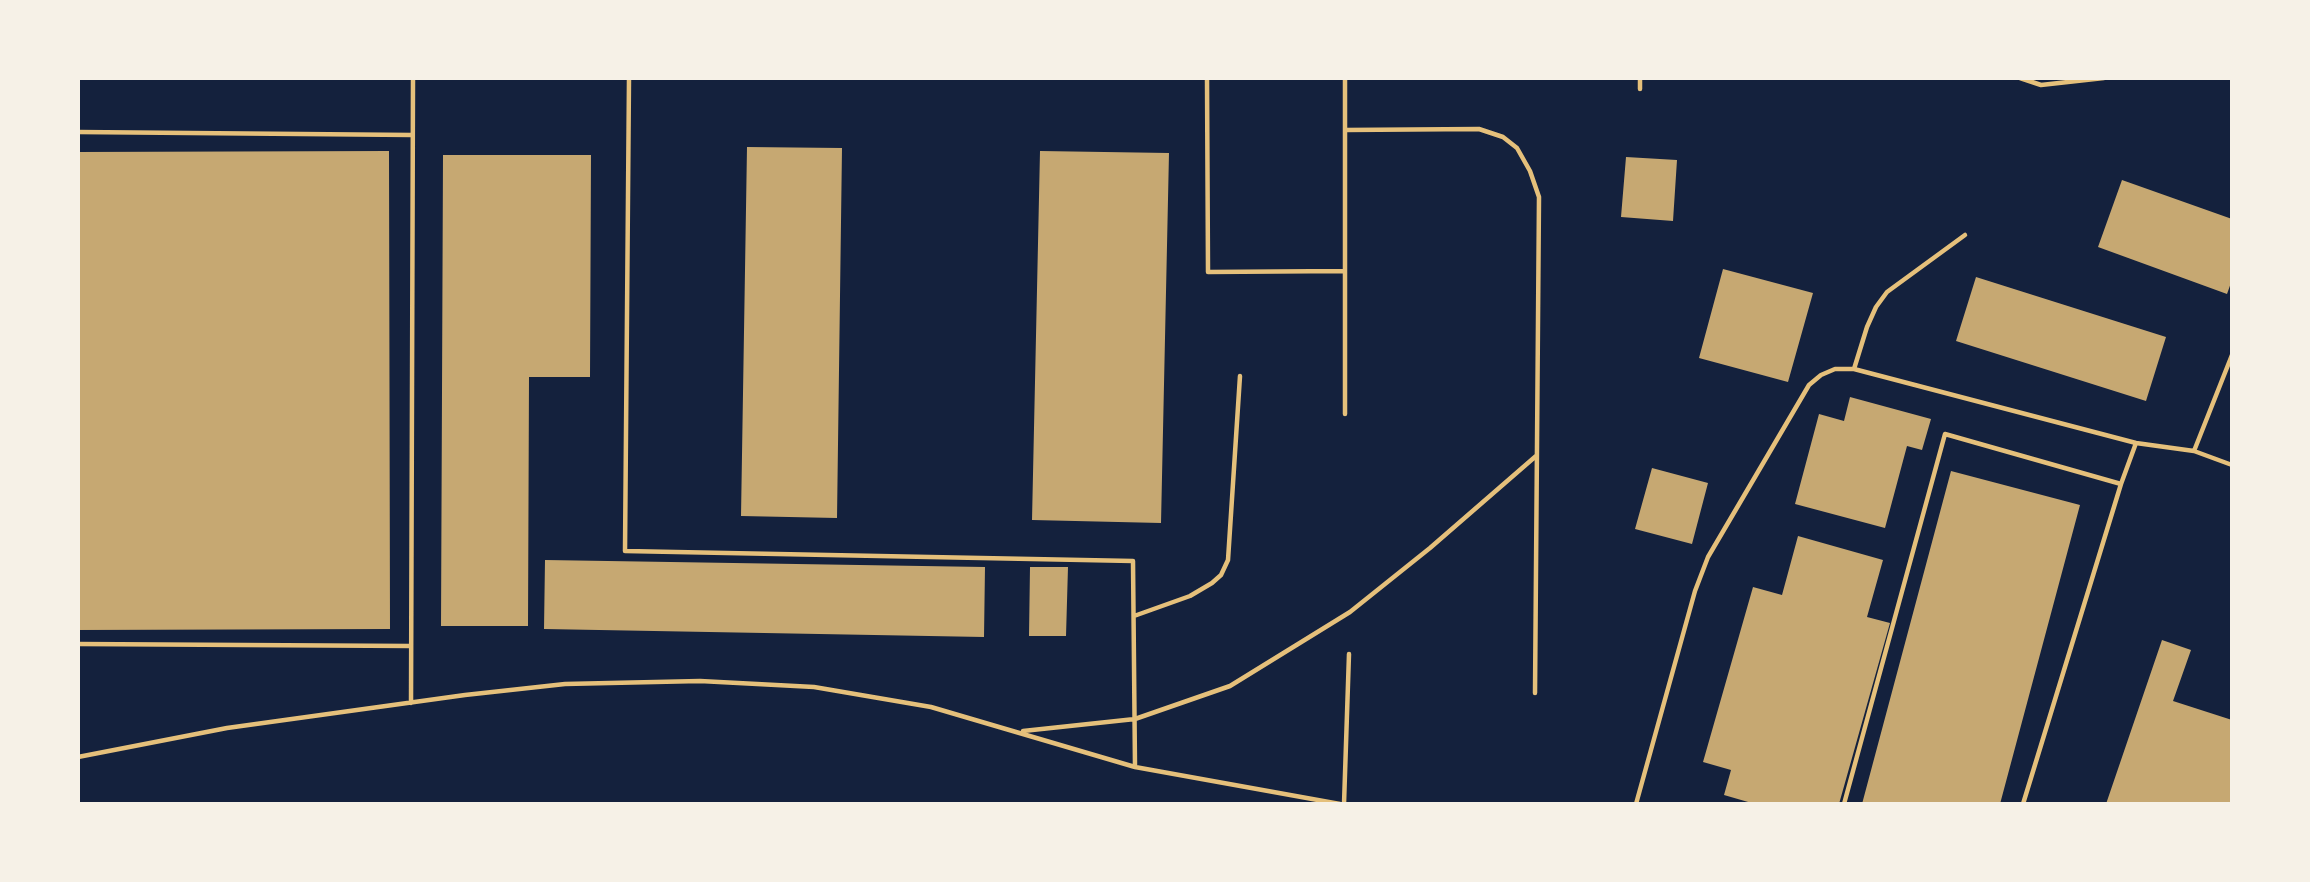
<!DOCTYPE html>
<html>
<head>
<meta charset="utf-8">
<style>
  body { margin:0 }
  #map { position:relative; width:2310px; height:882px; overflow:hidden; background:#14213d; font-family:Roboto,sans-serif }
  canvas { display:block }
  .frame { position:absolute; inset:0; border:80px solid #f6f1e7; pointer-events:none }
</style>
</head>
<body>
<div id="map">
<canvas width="2310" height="882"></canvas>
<div class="frame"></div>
</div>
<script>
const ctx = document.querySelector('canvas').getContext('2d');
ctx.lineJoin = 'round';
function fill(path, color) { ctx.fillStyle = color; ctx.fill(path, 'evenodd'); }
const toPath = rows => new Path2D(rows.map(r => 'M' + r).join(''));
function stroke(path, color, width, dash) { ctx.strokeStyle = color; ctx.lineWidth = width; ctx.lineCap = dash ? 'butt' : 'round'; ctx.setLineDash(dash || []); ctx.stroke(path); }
const building = toPath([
  [747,147,842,148,837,518,741,516],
  [389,151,390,629,78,630,78,152],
  [1040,151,1169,153,1161,523,1032,520],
  [443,155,591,155,590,377,529,377,528,626,441,626],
  [1626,157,1677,160,1673,221,1621,217],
  [2122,180,2232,219,2232,280,2227,294,2098,247],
  [1723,269,1813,293,1788,382,1699,358],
  [1976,277,2166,337,2146,401,1956,341],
  [1850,397,1931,419,1922,450,1907,446,1885,528,1795,504,1819,414,1844,421],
  [1652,468,1708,483,1692,544,1635,529],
  [1951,471,2080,505,2000,804,1862,804],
  [1798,536,1883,560,1867,617,1890,623,1839,804,1755,804,1724,795,1731,770,1703,762,1753,587,1782,595],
  [545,560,985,567,984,637,544,629],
  [1030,567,1068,567,1066,636,1029,636],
  [2162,640,2191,650,2173,701,2232,720,2232,804,2106,804]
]);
const service = toPath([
  [629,78,625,551,1133,561,1135,767],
  [1207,78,1208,272,1345,271],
  [1345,78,1345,130,1479,129,1503,137,1517,148,1530,171,1539,197,1535,693],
  [2020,78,2041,85,2104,78],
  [1640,89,1640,78],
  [78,132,412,135],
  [1854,369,1867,327,1876,307,1887,292,1965,235],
  [1345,414,1345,130],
  [2194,451,2232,355],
  [1134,616,1190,596,1212,583,1221,575,1228,560,1240,376],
  [78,644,410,646],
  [411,703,413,78],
  [1023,731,1135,719,1230,686,1350,612,1430,548,1536,456],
  [78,757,227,728,465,695,565,684,700,681,814,687,931,707,1135,767,1340,804],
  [1344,804,1349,654],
  [1636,804,1695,591,1708,557,1809,385,1821,375,1835,369,1854,369,2136,443,2194,451,2232,465],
  [1844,804,1945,434,2121,484],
  [2023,804,2121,484,2136,443]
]);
fill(building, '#c6a872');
stroke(service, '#e5c07b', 4.5);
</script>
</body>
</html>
